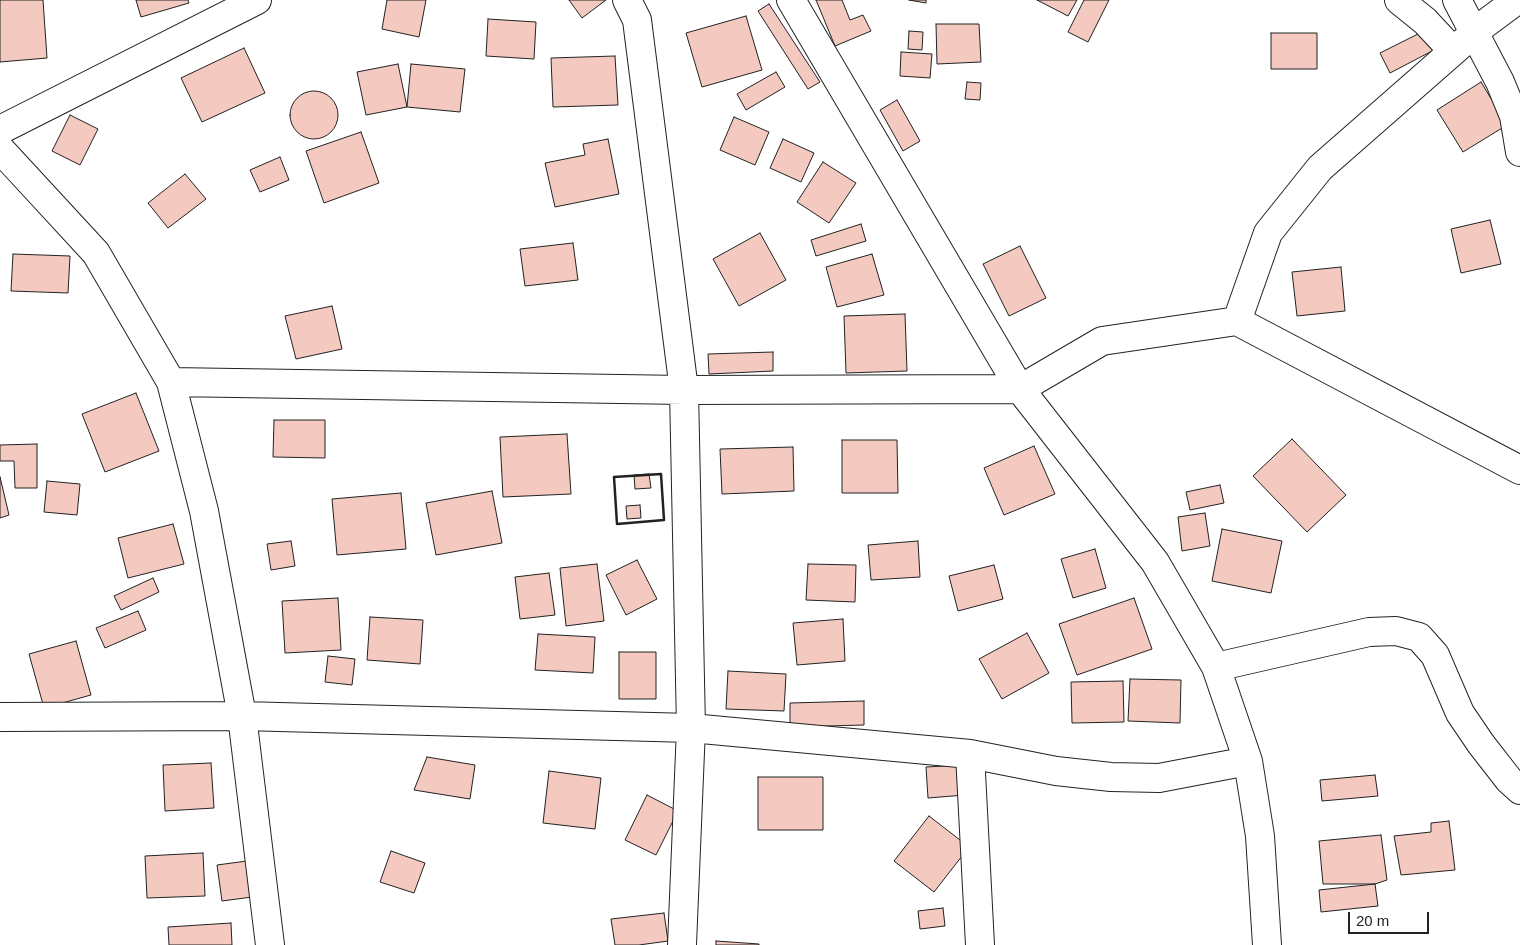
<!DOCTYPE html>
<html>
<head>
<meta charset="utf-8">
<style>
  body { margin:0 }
  #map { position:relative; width:1520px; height:945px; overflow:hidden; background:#fff; font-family:Arial,sans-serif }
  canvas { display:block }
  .scale { position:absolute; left:1348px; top:912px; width:81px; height:22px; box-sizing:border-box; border:2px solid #222; border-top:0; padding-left:6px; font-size:15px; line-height:18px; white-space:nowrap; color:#222; -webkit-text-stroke:4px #fff; paint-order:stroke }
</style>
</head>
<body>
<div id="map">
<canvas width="1520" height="945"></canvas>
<div class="scale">20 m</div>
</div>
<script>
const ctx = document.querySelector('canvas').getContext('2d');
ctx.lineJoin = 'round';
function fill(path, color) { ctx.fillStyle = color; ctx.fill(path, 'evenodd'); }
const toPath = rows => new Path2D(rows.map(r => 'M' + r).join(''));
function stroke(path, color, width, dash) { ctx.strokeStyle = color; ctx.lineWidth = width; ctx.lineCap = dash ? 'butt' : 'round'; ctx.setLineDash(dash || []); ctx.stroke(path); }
const building = toPath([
  [0,0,43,0,47,58,0,62,0,0],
  [136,0,188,0,189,3,141,17,136,0],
  [387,0,426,0,419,37,382,29,387,0],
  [569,0,606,0,582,18,569,0],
  [816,0,842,0,850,20,863,15,871,31,835,46,816,0],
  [909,0,926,0,926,3,909,0],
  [1037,0,1077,0,1068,16,1037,0],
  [1084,0,1109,0,1088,42,1068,32,1084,0],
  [769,4,820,82,808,89,758,11,769,4],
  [746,16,762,70,702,87,686,33,746,16],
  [488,19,536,22,534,59,486,56,488,19],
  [936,24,979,24,981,62,937,64,936,24],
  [909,31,923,32,922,50,908,49,909,31],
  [1424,31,1434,50,1390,73,1380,53,1424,31],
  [1271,33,1317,33,1317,69,1271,69,1271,33],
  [244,48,265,93,202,122,181,78,244,48],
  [901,52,932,54,930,78,900,76,901,52],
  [615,56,618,105,553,107,551,58,615,56],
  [398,64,407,107,366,115,357,72,398,64],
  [411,64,465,69,460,112,407,107,411,64],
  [776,72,785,87,746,110,737,94,776,72],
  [967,82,981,83,980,100,965,99,967,82],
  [1481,82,1507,125,1463,152,1437,110,1481,82],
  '290 115a24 24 0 1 1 48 0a24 24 0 1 1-48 0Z',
  [897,100,920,141,903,151,880,110,897,100],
  [70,115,98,129,80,165,52,151,70,115],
  [734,117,769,132,755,165,720,150,734,117],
  [361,132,379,183,324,203,306,151,361,132],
  [608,139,619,194,555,207,545,163,585,155,583,144,608,139],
  [783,139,814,153,801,182,770,168,783,139],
  [280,157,289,180,260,192,250,170,280,157],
  [823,162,856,183,829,223,797,202,823,162],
  [185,174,206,199,168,228,148,203,185,174],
  [1490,220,1501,264,1461,273,1451,229,1490,220],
  [861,224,866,241,816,256,811,240,861,224],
  [760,233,786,280,739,306,713,259,760,233],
  [573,243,578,280,525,286,520,249,573,243],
  [1020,246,1046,298,1009,316,983,264,1020,246],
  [13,254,70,256,68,293,11,291,13,254],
  [872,254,884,295,837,307,826,267,872,254],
  [1341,267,1345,311,1297,316,1292,272,1341,267],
  [332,306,342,349,296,359,285,316,332,306],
  [905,314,907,371,846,373,844,316,905,314],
  [773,352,773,371,709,374,708,354,773,352],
  [136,393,159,451,105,472,82,414,136,393],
  [274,420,325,420,325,458,273,457,274,420],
  [567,434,571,494,503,497,500,437,567,434],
  [1292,439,1346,495,1307,532,1253,476,1292,439],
  [842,440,897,440,898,493,842,493,842,440],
  [37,444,37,488,15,488,14,461,0,461,0,445,37,444],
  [1034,446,1055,494,1004,515,984,468,1034,446],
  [793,447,794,491,722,494,720,449,793,447],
  [649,474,651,488,635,489,634,475,649,474],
  [0,477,9,515,0,518,0,477],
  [47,481,80,484,77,515,44,512,47,481],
  [1220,485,1224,503,1190,510,1186,492,1220,485],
  [492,491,502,543,436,555,426,503,492,491],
  [401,493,406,549,337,555,332,499,401,493],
  [640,505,641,518,627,519,626,506,640,505],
  [1205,513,1210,546,1182,551,1178,517,1205,513],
  [173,524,184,564,128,578,118,538,173,524],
  [1222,529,1282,541,1271,593,1212,581,1222,529],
  [291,541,295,566,271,570,267,544,291,541],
  [918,541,920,577,871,580,868,545,918,541],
  [1095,549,1106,588,1073,598,1061,559,1095,549],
  [637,560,657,599,626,615,606,575,637,560],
  [597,564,604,621,566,626,560,568,597,564],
  [808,564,856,565,855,602,806,600,808,564],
  [994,565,1003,599,958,611,949,576,994,565],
  [549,573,555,615,520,619,515,577,549,573],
  [153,578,159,592,121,610,114,596,153,578],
  [338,598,341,650,285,653,282,601,338,598],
  [1134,598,1152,649,1077,675,1059,624,1134,598],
  [138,611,146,630,105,648,96,628,138,611],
  [370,617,423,620,420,664,367,660,370,617],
  [843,619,845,661,797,665,793,623,843,619],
  [1027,633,1049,673,1002,699,979,659,1027,633],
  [538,634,595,637,593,673,535,670,538,634],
  [76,641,91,695,44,708,29,654,76,641],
  [619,652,656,652,656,699,619,699,619,652],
  [328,656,355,659,352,685,325,682,328,656],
  [728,671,786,674,784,711,726,709,728,671],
  [1130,679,1181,680,1180,723,1128,721,1130,679],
  [1123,681,1124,722,1072,723,1071,682,1123,681],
  [864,701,864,725,790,727,790,703,864,701],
  [427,757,475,765,470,799,414,790,427,757],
  [211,763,214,808,165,811,163,765,211,763],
  [963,765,965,795,928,798,926,767,963,765],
  [549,771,601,778,595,829,543,823,549,771],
  [1375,775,1378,796,1322,801,1320,780,1375,775],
  [758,777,823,777,823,830,758,830,758,777],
  [647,795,678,811,656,855,625,840,647,795],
  [929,816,969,847,934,892,894,861,929,816],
  [1449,821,1455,870,1401,875,1394,836,1431,832,1431,823,1449,821],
  [1381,835,1387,880,1375,884,1323,884,1319,841,1381,835],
  [391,851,425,863,414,893,380,882,391,851],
  [203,853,205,896,147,898,145,856,203,853],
  [247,861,252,897,222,901,217,865,247,861],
  [1375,884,1378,906,1321,912,1319,890,1375,884],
  [943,908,945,926,920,929,918,911,943,908],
  [664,913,668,941,639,945,615,945,611,919,664,913],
  [231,923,232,945,169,945,168,927,231,923],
  [716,941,759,944,759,945,716,945,716,941]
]);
const minor = toPath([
  [627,0,637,20,684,390,691,728,682,945],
  [791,0,1020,389,1155,562,1216,667,1248,761,1260,836,1267,945],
  [1399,0,1425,21,1453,51],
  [1457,0,1500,82,1514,116,1520,152],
  [0,130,257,0],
  [0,149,96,253,171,382,204,511,242,716,270,945],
  [1237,321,1268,233,1320,168,1482,26,1517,0],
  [171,382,684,390,1020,389,1102,341,1237,321,1520,470],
  [1216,667,1369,632,1396,631,1419,637,1435,655,1460,713,1481,744,1509,780,1520,790],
  [0,717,242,716,691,728,970,754,1056,771,1111,777,1159,778,1248,761],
  [970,754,980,945]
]);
const wall = toPath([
  [661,474,664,520,617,524,614,477,661,474]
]);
fill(building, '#f3c9c0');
stroke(building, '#222', 1);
stroke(minor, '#222', 30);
stroke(minor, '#fff', 28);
stroke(wall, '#222', 2.5);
</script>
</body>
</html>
